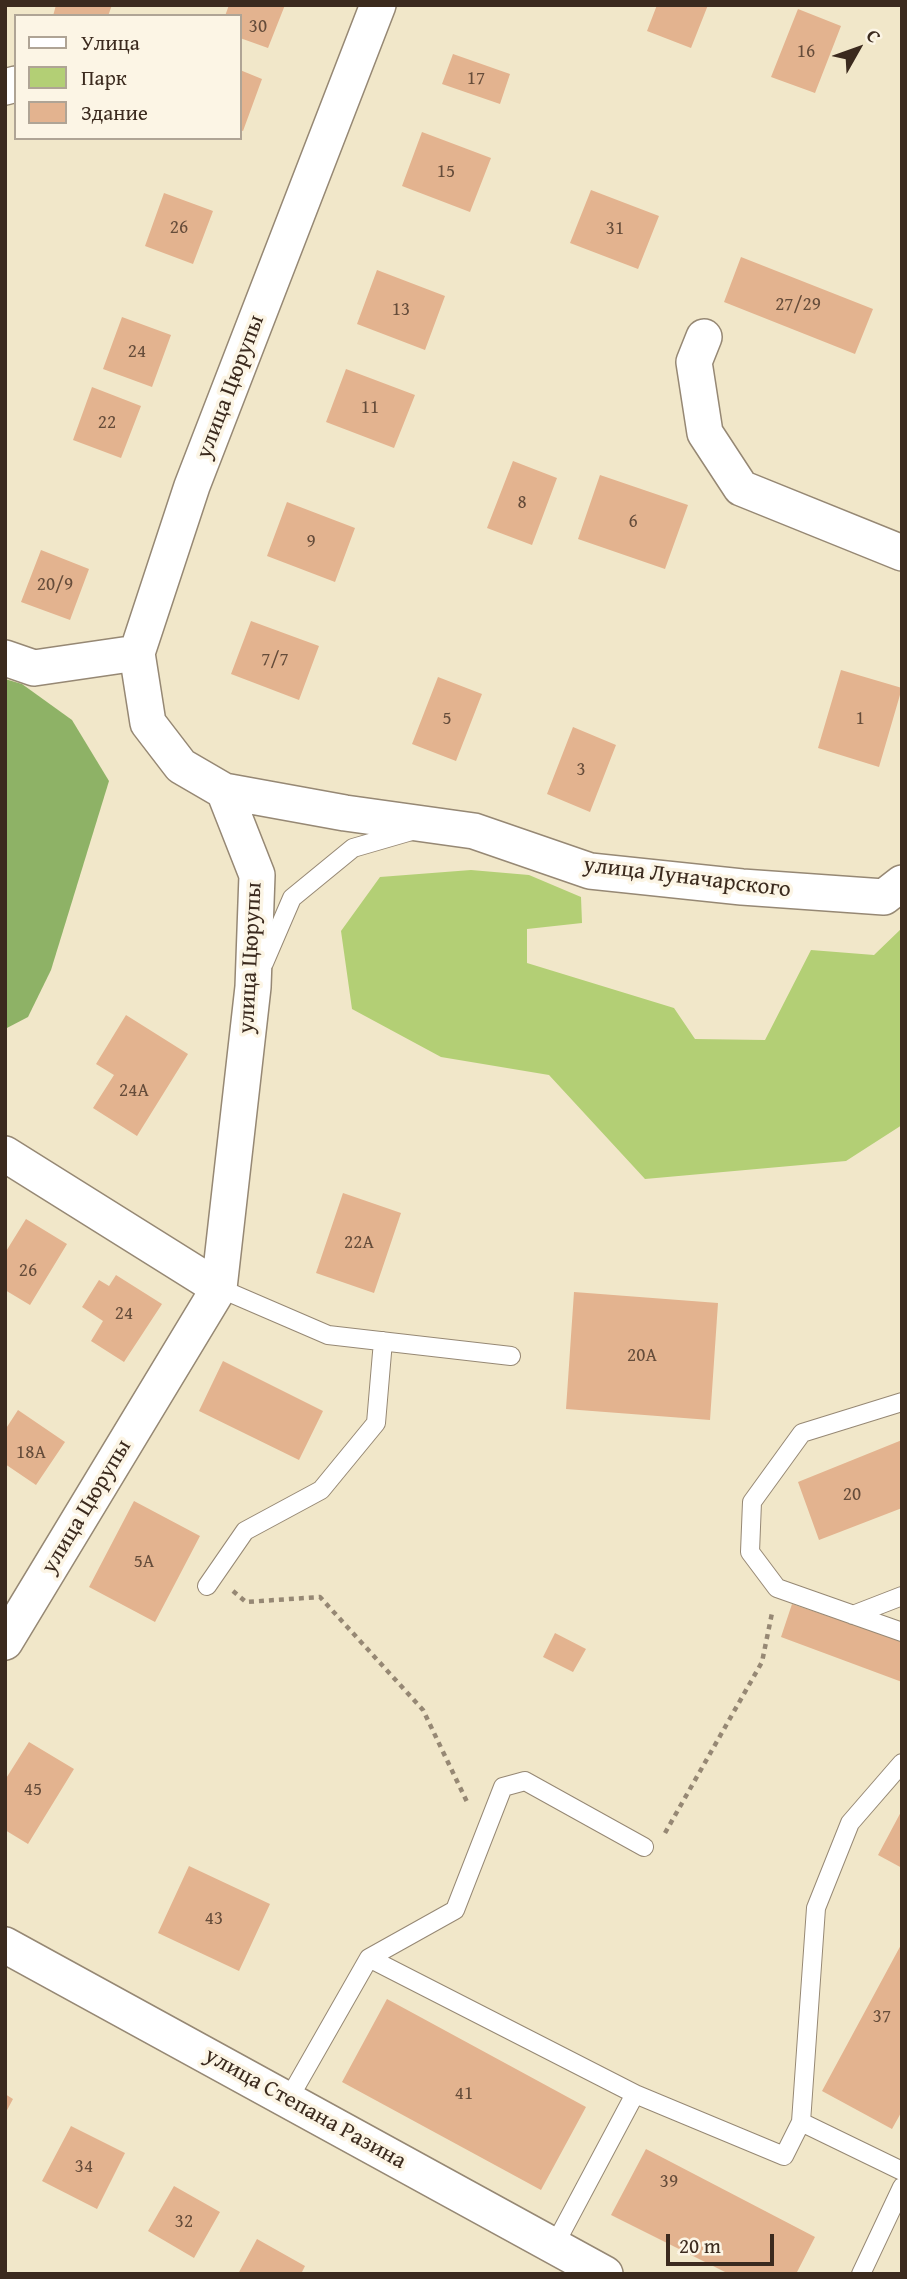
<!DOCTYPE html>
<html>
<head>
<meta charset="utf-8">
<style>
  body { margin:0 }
  #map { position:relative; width:907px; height:2279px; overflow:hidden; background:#f1e7c9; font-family:"Gentium Book Plus",serif }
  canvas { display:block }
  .frame { position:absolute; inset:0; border:7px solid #3b2a1e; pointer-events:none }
  .legend { position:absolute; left:14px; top:14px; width:228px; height:126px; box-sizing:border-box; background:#fcf5e5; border:2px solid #afa495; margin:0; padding:9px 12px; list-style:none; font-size:21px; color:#3b2a1e }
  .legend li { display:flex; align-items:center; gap:14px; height:35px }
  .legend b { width:35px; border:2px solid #afa495 }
  .north { position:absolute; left:823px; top:14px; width:70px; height:70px; -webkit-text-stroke:5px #fcf5e5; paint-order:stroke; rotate:50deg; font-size:19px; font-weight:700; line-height:28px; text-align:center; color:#3b2a1e }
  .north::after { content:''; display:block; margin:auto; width:24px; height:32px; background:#3b2a1e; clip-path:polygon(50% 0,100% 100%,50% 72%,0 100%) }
  .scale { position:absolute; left:666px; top:2234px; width:108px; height:32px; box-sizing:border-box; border:4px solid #3b2a1e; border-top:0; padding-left:9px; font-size:21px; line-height:24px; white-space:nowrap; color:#3b2a1e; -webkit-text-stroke:5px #fcf5e5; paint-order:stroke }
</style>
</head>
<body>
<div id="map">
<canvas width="907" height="2279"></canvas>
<div class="frame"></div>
<ul class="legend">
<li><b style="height:9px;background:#fff"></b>Улица</li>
<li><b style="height:19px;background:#b3cf75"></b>Парк</li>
<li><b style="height:19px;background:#e3b38f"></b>Здание</li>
</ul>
<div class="north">С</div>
<div class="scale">20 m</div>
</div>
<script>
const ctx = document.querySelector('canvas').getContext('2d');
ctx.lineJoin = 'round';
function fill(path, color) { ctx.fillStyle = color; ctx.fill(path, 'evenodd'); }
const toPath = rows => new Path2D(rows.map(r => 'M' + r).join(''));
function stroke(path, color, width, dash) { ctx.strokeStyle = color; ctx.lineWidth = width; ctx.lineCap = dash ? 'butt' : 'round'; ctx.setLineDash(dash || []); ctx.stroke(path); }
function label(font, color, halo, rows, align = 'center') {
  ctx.font = font + ' "Gentium Book Plus",serif'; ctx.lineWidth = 7; ctx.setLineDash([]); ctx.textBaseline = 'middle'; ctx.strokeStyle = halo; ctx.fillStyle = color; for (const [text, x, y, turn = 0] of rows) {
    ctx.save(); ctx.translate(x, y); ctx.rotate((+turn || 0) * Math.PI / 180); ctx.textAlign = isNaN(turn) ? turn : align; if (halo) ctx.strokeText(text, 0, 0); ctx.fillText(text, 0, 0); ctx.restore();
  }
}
const green = toPath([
  [471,870,529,875,581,897,582,923,527,929,527,963,674,1008,695,1039,765,1040,811,950,874,955,902,928,902,1125,846,1161,645,1179,549,1075,441,1057,352,1009,341,931,380,877]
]);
const forest = toPath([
  [5,679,22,684,72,720,109,781,51,970,28,1017,5,1029]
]);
const building = toPath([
  [56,5,112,5,108,16,53,16],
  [229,5,285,5,268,48,240,38,240,16,225,16],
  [657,5,708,5,691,48,647,31],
  [798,9,841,26,815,93,771,77],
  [453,54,510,74,500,104,442,84],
  [240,70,262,79,243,131,240,130],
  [422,132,491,158,470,212,402,186],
  [591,190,659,216,638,269,570,243],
  [164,193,213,211,193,264,145,246],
  [741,257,873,309,855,354,724,302],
  [377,270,445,296,425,350,357,324],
  [122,317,171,335,152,387,103,369],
  [346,369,415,395,394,448,326,422],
  [92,387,141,406,121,458,73,440],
  [513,461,557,478,532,545,487,528],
  [600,475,688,505,665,569,578,539],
  [287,502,355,528,335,582,267,556],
  [41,550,89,569,70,620,21,602],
  [251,621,319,646,299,700,231,674],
  [841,670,902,688,879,767,818,748],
  [438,677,482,694,456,761,412,744],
  [573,727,616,745,590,812,547,794],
  [126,1015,188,1054,137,1136,93,1108,114,1075,96,1064],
  [343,1193,401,1213,374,1293,316,1273],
  [26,1219,67,1244,30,1305,5,1290,5,1253],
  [116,1275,162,1304,124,1362,91,1341,103,1321,82,1307,99,1280,109,1286],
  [574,1292,718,1303,710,1420,566,1409],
  [223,1361,323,1411,299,1460,199,1411],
  [18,1410,65,1442,36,1485,5,1464,5,1430],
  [902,1440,902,1508,819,1540,798,1482],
  [134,1501,200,1536,155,1622,89,1587],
  [792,1604,902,1641,902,1682,781,1637],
  [555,1633,586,1649,573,1672,543,1657],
  [29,1742,74,1769,28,1844,5,1830,5,1780],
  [902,1810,902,1868,878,1855],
  [189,1866,270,1904,239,1971,158,1933],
  [902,1943,902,2111,892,2129,822,2091],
  [387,1999,586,2107,541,2190,342,2082],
  [5,2094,13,2099,5,2114],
  [71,2126,125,2153,97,2209,42,2181],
  [646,2149,815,2237,796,2274,729,2274,611,2215],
  [174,2186,220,2212,194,2258,148,2231],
  [257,2239,305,2266,301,2274,238,2274]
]);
const path = toPath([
  [233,1591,246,1602,320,1597,423,1710,468,1804],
  [665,1833,762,1662,772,1613]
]);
const lane = toPath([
  [264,963,292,898,353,848,415,830],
  [219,1288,328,1335,511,1356],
  [902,1402,802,1433,752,1502,750,1552,777,1588,902,1632],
  [207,1586,245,1531,321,1490,376,1423,383,1341],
  [853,1615,902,1596],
  [369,1958,635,2094],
  [288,2100,369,1958,455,1910,503,1787,525,1781,644,1847],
  [801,2122,816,1908,850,1823,902,1763],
  [554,2246,635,2094,784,2156,801,2122,902,2171],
  [861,2274,902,2187]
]);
const street = toPath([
  [5,87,16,84],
  [704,337,694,362,705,433,741,488,902,553],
  [5,658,34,668,137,653],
  [224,791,345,813,474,831,590,871,742,887,884,897,902,883],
  [5,1154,219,1288],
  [5,1642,219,1288,253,987,257,875,224,791,181,766,148,723,137,653,192,486,378,5],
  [5,1945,605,2274]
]);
const numberNames = [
  ["30",258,27],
  ["16",806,52],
  ["17",476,79],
  ["15",446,172],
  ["26",179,228],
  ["31",615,229],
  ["27/29",798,305],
  ["13",401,310],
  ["24",137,352],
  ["11",370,408],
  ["22",107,423],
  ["8",522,503],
  ["6",633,522],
  ["9",311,542],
  ["20/9",55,585],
  ["7/7",275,660],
  ["5",447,719],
  ["1",860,719],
  ["3",581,770],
  ["24А",134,1091],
  ["22А",359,1243],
  ["26",28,1271],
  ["24",124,1314],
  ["20А",642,1356],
  ["18А",31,1453],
  ["20",852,1495],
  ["5А",144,1562],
  ["45",33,1790],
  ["43",214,1919],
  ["37",882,2017],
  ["41",464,2094],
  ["34",84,2167],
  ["39",669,2182],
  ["32",184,2222]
];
const streetNames = [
  ["улица Цюрупы",231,387,-69],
  ["улица Луначарского",687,878,7],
  ["улица Цюрупы",251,958,-87],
  ["улица Цюрупы",87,1507,-59],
  ["улица Степана Разина",305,2109,29]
];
fill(green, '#b3cf75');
fill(forest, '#8eb266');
fill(building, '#e3b38f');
stroke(lane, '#968874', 20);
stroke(street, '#968874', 38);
stroke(path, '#968874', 4.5, [5, 5]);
stroke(lane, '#fff', 18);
stroke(street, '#fff', 35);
label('19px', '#654c3a', null, numberNames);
label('23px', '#3b2a1e', '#fcf5e5', streetNames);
</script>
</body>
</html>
